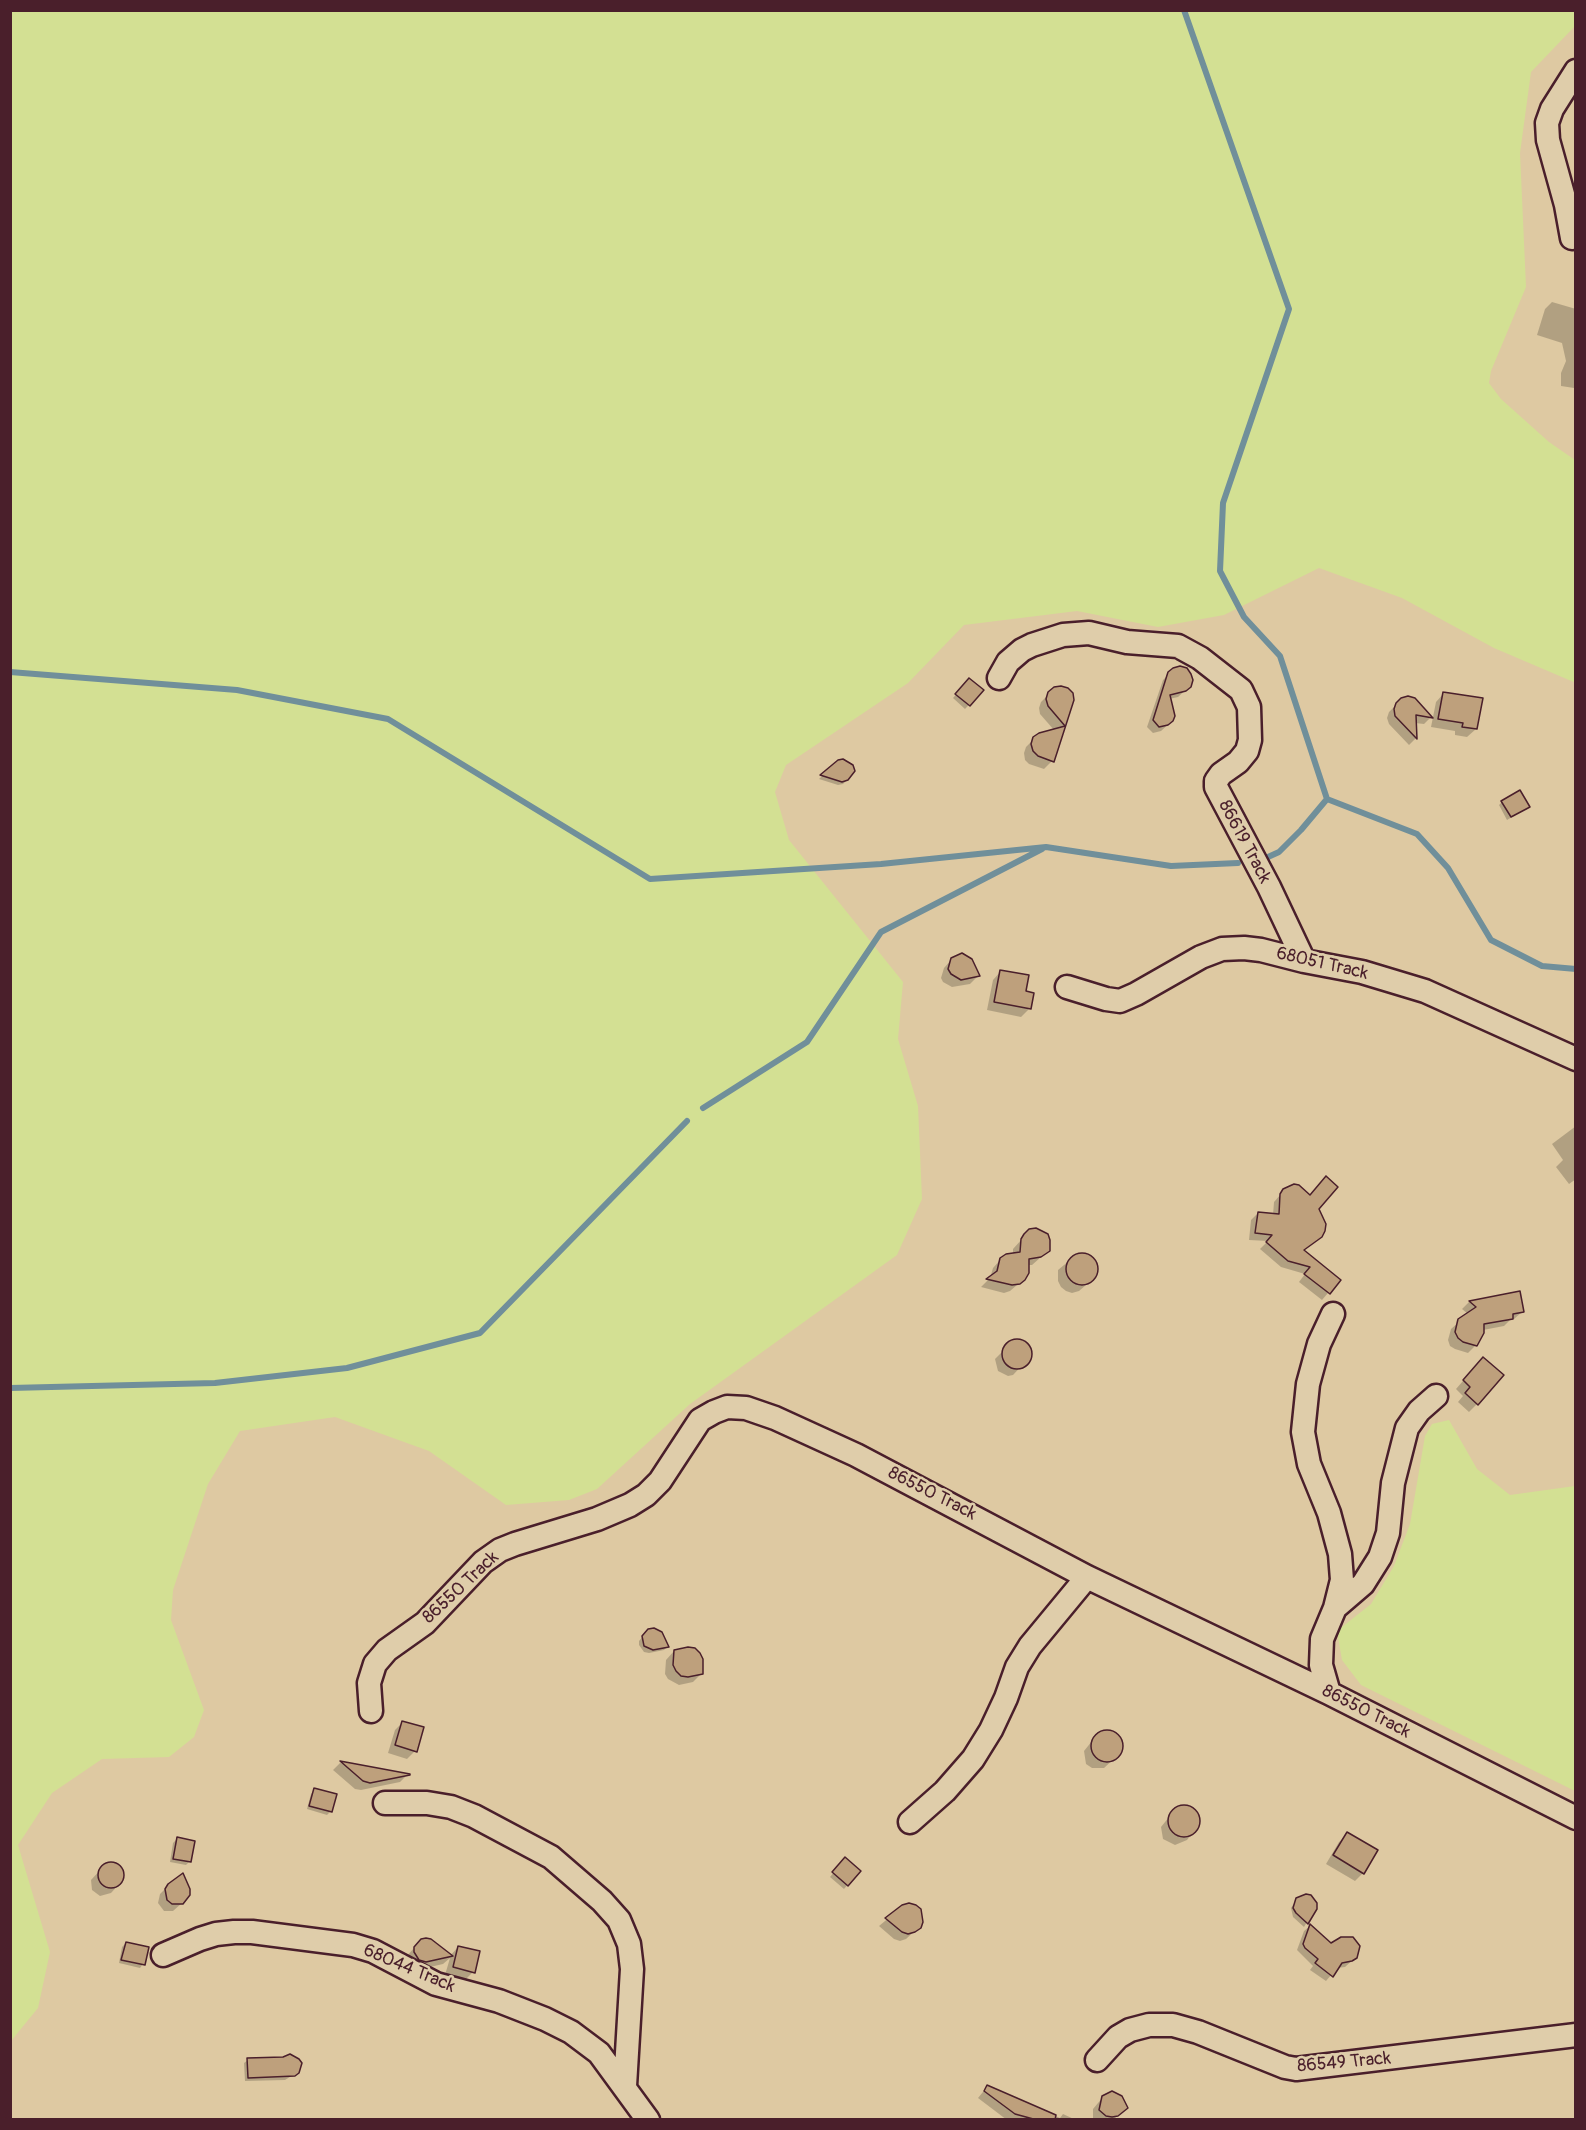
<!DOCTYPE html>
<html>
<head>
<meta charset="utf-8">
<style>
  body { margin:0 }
  #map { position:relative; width:1586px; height:2130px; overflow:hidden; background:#dec9a2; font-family:Pangolin,sans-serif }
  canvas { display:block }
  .frame { position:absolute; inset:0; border:12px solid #4a1f2b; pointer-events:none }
</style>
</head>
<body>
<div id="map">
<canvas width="1586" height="2130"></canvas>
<div class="frame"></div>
</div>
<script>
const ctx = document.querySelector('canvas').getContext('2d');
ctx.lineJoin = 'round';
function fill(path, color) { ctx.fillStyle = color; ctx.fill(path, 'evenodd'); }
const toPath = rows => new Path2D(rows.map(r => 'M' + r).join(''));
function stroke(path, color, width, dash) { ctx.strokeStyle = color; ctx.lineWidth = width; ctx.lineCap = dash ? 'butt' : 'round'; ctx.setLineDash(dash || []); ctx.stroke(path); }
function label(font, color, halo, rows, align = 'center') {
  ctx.font = font + ' Pangolin,sans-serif'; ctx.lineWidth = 5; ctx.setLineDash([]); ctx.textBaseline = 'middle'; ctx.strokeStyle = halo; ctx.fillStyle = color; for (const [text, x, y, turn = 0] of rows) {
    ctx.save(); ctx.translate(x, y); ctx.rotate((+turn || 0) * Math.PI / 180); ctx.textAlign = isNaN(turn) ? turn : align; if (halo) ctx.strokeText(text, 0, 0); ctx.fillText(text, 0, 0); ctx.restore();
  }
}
const green = toPath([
  [11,10,1575,11,1575,26,1531,72,1520,153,1526,287,1491,371,1489,383,1501,399,1549,442,1575,460,1576,683,1494,648,1402,598,1319,568,1224,615,1158,627,1077,611,964,625,908,683,786,765,775,792,789,840,903,982,898,1039,918,1106,922,1199,897,1255,690,1404,597,1489,569,1500,506,1505,429,1451,335,1417,240,1431,208,1484,173,1590,171,1620,204,1710,194,1737,169,1757,102,1759,52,1793,18,1845,50,1952,38,2008,11,2041],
  [1449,1420,1477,1469,1510,1495,1575,1486,1575,1791,1361,1685,1342,1660,1337,1631,1371,1604,1394,1566,1410,1524,1425,1436,1432,1424]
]);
const shadow = toPath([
  [1552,302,1576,309,1576,388,1574,388,1561,386,1561,373,1566,361,1562,343,1537,335,1545,309],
  [1174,669,1190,686,1178,697,1169,699,1172,721,1161,731,1153,733,1147,727,1163,680],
  [969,680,982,691,965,709,953,698],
  [1054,689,1072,700,1052,761,1044,769,1029,764,1025,760,1024,753,1026,747,1034,739,1054,730,1040,714,1039,708,1041,702],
  [1444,693,1476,729,1467,737,1455,735,1455,731,1431,727,1436,702],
  [1402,699,1414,700,1430,718,1424,724,1415,723,1416,738,1409,745,1389,724,1387,718,1389,712],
  [838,761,847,780,843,784,838,785,819,779],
  [1502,802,1524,810,1507,820,1499,805],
  [952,959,978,976,970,984,952,987,943,982,941,978,944,968],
  [1001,971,1024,992,1030,1008,1021,1017,987,1010,993,980],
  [1576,1126,1576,1179,1569,1184,1556,1167,1563,1160,1552,1144],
  [1281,1194,1317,1209,1321,1236,1303,1251,1339,1280,1322,1300,1299,1282,1305,1274,1281,1267,1260,1249,1268,1241,1249,1240,1251,1220,1258,1213,1273,1215,1274,1202],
  [1022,1239,1049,1250,1032,1265,1027,1265,1024,1279,1010,1291,1004,1293,981,1287,990,1278,993,1268,1001,1259,1013,1254,1013,1249],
  [1082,1254,1089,1255,1097,1266,1093,1279,1079,1291,1072,1293,1066,1291,1061,1287,1058,1281,1058,1270,1076,1255],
  [1518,1292,1522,1312,1514,1319,1510,1320,1504,1326,1483,1330,1476,1345,1468,1353,1455,1349,1450,1346,1448,1340,1451,1329,1468,1314,1462,1309,1469,1302],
  [1018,1340,1028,1346,1030,1357,1013,1375,1008,1376,998,1371,995,1359,1012,1342],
  [1475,1367,1477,1404,1469,1412,1458,1402,1463,1396,1456,1389],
  [645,1634,668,1646,664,1650,649,1653,644,1652,639,1645,639,1641],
  [674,1651,701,1674,693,1682,679,1685,668,1679,665,1674,666,1660],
  [403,1722,415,1751,407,1759,388,1753,395,1730],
  [1108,1731,1119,1737,1122,1749,1118,1755,1104,1768,1092,1768,1086,1764,1084,1751,1096,1736,1101,1732],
  [340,1763,407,1775,400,1782,361,1790,355,1789,333,1770],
  [315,1790,331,1811,327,1815,307,1809,311,1794],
  [1185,1807,1196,1813,1199,1825,1187,1840,1175,1845,1163,1839,1161,1827,1173,1812,1178,1808],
  [1348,1834,1363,1873,1355,1881,1326,1864,1339,1842],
  [177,1839,190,1861,186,1865,170,1862,173,1843],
  [845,1859,859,1871,844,1889,830,1877],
  [113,1864,122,1869,123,1880,111,1893,100,1896,92,1890,91,1880,103,1867],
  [169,1885,182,1903,173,1911,164,1911,158,1903,160,1894],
  [1297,1899,1315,1909,1304,1927,1293,1917,1291,1908],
  [903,1906,919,1927,906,1939,900,1941,894,1939,879,1926],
  [1310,1926,1331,1945,1356,1957,1345,1967,1337,1968,1326,1981,1310,1970,1313,1966,1297,1950,1304,1931],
  [421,1940,450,1956,458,1947,473,1972,465,1980,445,1975,450,1958,443,1964,417,1970,407,1956],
  [126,1943,143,1964,140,1968,119,1963,122,1947],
  [248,2060,298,2072,285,2080,245,2081,244,2063],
  [987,2087,1060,2118,1063,2114,1076,2120,1007,2120,978,2098],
  [1103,2097,1119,2114,1113,2120,1093,2120,1093,2109]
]);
const stream = toPath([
  [1184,10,1289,309,1223,503,1220,571,1244,617,1280,656,1327,799],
  [10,672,237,690,388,719,650,879,881,864,1046,847,1171,866,1238,863],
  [1268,857,1279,852,1301,830,1327,799,1417,834,1448,868,1491,940,1542,966,1576,969],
  [703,1108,807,1042,881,932,1042,849],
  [10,1388,215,1383,347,1368,480,1333,687,1121]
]);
const building = toPath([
  [1180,666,1187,668,1191,674,1193,680,1191,687,1186,691,1170,695,1175,716,1173,721,1168,725,1159,727,1153,720,1168,672,1173,668,1180,666],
  [969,678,984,690,970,706,955,694,969,678],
  [1061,686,1068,688,1073,693,1074,700,1054,762,1038,756,1033,751,1031,744,1033,737,1039,733,1065,726,1048,706,1046,699,1048,692,1054,687,1061,686],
  [1443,692,1483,698,1477,729,1462,727,1463,723,1438,719,1443,692],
  [1408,696,1415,698,1433,718,1416,715,1417,739,1395,716,1394,709,1396,703,1401,698,1408,696],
  [843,759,853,765,855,771,848,780,842,782,820,775,838,760,843,759],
  [1520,790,1530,807,1511,817,1501,801,1520,790],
  [962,953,972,959,980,976,961,980,951,974,948,969,951,958,962,953],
  [1000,970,1029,975,1026,991,1034,993,1031,1009,994,1002,1000,970],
  [1326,1176,1338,1187,1319,1209,1326,1224,1325,1231,1322,1237,1304,1250,1341,1280,1330,1294,1304,1274,1310,1267,1288,1261,1266,1242,1272,1235,1255,1233,1258,1212,1279,1214,1280,1194,1283,1189,1294,1184,1299,1185,1310,1195,1326,1176],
  [1036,1228,1048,1234,1050,1240,1050,1251,1041,1257,1029,1259,1029,1273,1025,1280,1020,1284,1012,1285,986,1279,997,1271,1000,1258,1006,1254,1020,1252,1021,1239,1024,1234,1029,1229,1036,1228],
  '1066 1269a16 16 0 1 1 32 0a16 16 0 1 1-32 0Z',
  [1520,1291,1524,1312,1513,1314,1513,1319,1484,1324,1484,1333,1477,1346,1463,1342,1458,1338,1455,1332,1458,1319,1476,1307,1469,1301,1520,1291],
  '1002 1354a15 15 0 1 1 30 0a15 15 0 1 1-30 0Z',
  [1483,1357,1504,1375,1478,1405,1465,1393,1470,1387,1463,1380,1483,1357],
  [654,1628,662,1632,669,1647,653,1650,644,1646,642,1636,648,1629,654,1628],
  [688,1647,695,1648,700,1653,703,1659,703,1674,688,1677,681,1676,676,1671,673,1665,674,1650,688,1647],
  [402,1721,424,1727,417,1752,395,1745,402,1721],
  '1091 1746a16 16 0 1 1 32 0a16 16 0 1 1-32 0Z',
  [340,1761,410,1774,410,1775,370,1783,363,1781,340,1761],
  [314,1788,337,1794,332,1812,309,1806,314,1788],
  '1168 1821a16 16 0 1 1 32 0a16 16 0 1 1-32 0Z',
  [1347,1832,1378,1850,1364,1874,1333,1855,1347,1832],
  [177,1837,195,1841,191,1862,173,1859,177,1837],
  [845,1857,861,1871,848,1886,832,1872,845,1857],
  '98 1875a13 13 0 1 1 26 0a13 13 0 1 1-26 0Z',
  [183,1873,190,1889,190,1895,183,1904,172,1904,167,1900,165,1889,168,1884,183,1873],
  [1306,1894,1311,1895,1317,1903,1317,1909,1308,1924,1296,1913,1293,1908,1296,1898,1306,1894],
  [909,1903,916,1905,921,1909,923,1922,921,1928,915,1932,908,1934,902,1932,885,1918,902,1905,909,1903],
  [1310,1924,1331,1943,1341,1937,1353,1937,1360,1946,1357,1958,1352,1961,1342,1963,1333,1977,1315,1963,1318,1959,1305,1948,1303,1944,1310,1924],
  [426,1938,431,1939,453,1956,426,1962,419,1960,414,1952,414,1947,421,1939,426,1938],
  [126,1942,149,1947,145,1965,121,1960,126,1942],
  [458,1946,480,1951,475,1973,453,1967,458,1946],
  [290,2054,299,2059,302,2063,299,2073,295,2076,248,2078,247,2058,283,2057,290,2054],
  [987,2085,1056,2115,1055,2120,1037,2120,1015,2114,984,2091,987,2085],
  [1112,2091,1122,2096,1128,2108,1118,2116,1112,2117,1106,2116,1099,2110,1102,2096,1112,2091]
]);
const street = toPath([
  [1572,238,1566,205,1548,140,1547,123,1552,109,1576,71],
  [999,678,1008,662,1022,650,1032,645,1063,635,1089,633,1127,642,1178,646,1200,658,1241,690,1249,707,1250,740,1247,751,1238,762,1221,774,1216,781,1216,787,1269,887,1304,961],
  [1067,987,1106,999,1120,1001,1136,994,1201,957,1222,949,1244,948,1261,950,1304,961,1362,972,1425,991,1576,1059],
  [1335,1608,1363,1584,1380,1557,1388,1533,1393,1483,1407,1428,1419,1411,1436,1396],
  [1329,1693,1321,1665,1322,1639,1335,1608,1342,1580,1340,1554,1329,1513,1309,1464,1303,1432,1308,1384,1319,1344,1333,1314],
  [371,1711,369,1683,375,1664,387,1650,425,1623,483,1562,500,1550,515,1544,597,1519,630,1505,646,1495,660,1481,700,1420,714,1412,727,1407,746,1408,775,1418,856,1455,1087,1577,1329,1693,1576,1818],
  [385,1803,427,1803,451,1807,474,1816,551,1857,602,1901,619,1920,629,1944,632,1969,625,2086],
  [910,1822,945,1791,973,1759,991,1730,1006,1698,1017,1667,1030,1646,1087,1577],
  [163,1955,200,1939,216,1934,234,1932,252,1932,353,1945,373,1951,436,1984,499,2001,545,2019,571,2032,599,2053,648,2120],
  [1097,2060,1118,2037,1130,2030,1149,2025,1173,2025,1198,2032,1285,2067,1296,2069,1576,2035]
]);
const streetNames = [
  ["86619 Track",1244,842,62],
  ["68051 Track",1322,964,13],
  ["86550 Track",932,1494,27],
  ["86550 Track",461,1588,-43],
  ["86550 Track",1366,1712,27],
  ["68044 Track",409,1969,23],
  ["86549 Track",1344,2063,-5]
];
fill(green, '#d3e093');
fill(shadow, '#0003');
stroke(stream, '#708f9a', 6);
fill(building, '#bea07c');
stroke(building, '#4a1f2b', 1.5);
stroke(street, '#4a1f2b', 27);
stroke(street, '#dfcdaa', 22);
label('18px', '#4a1f2b', '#dfcdaa', streetNames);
</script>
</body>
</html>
